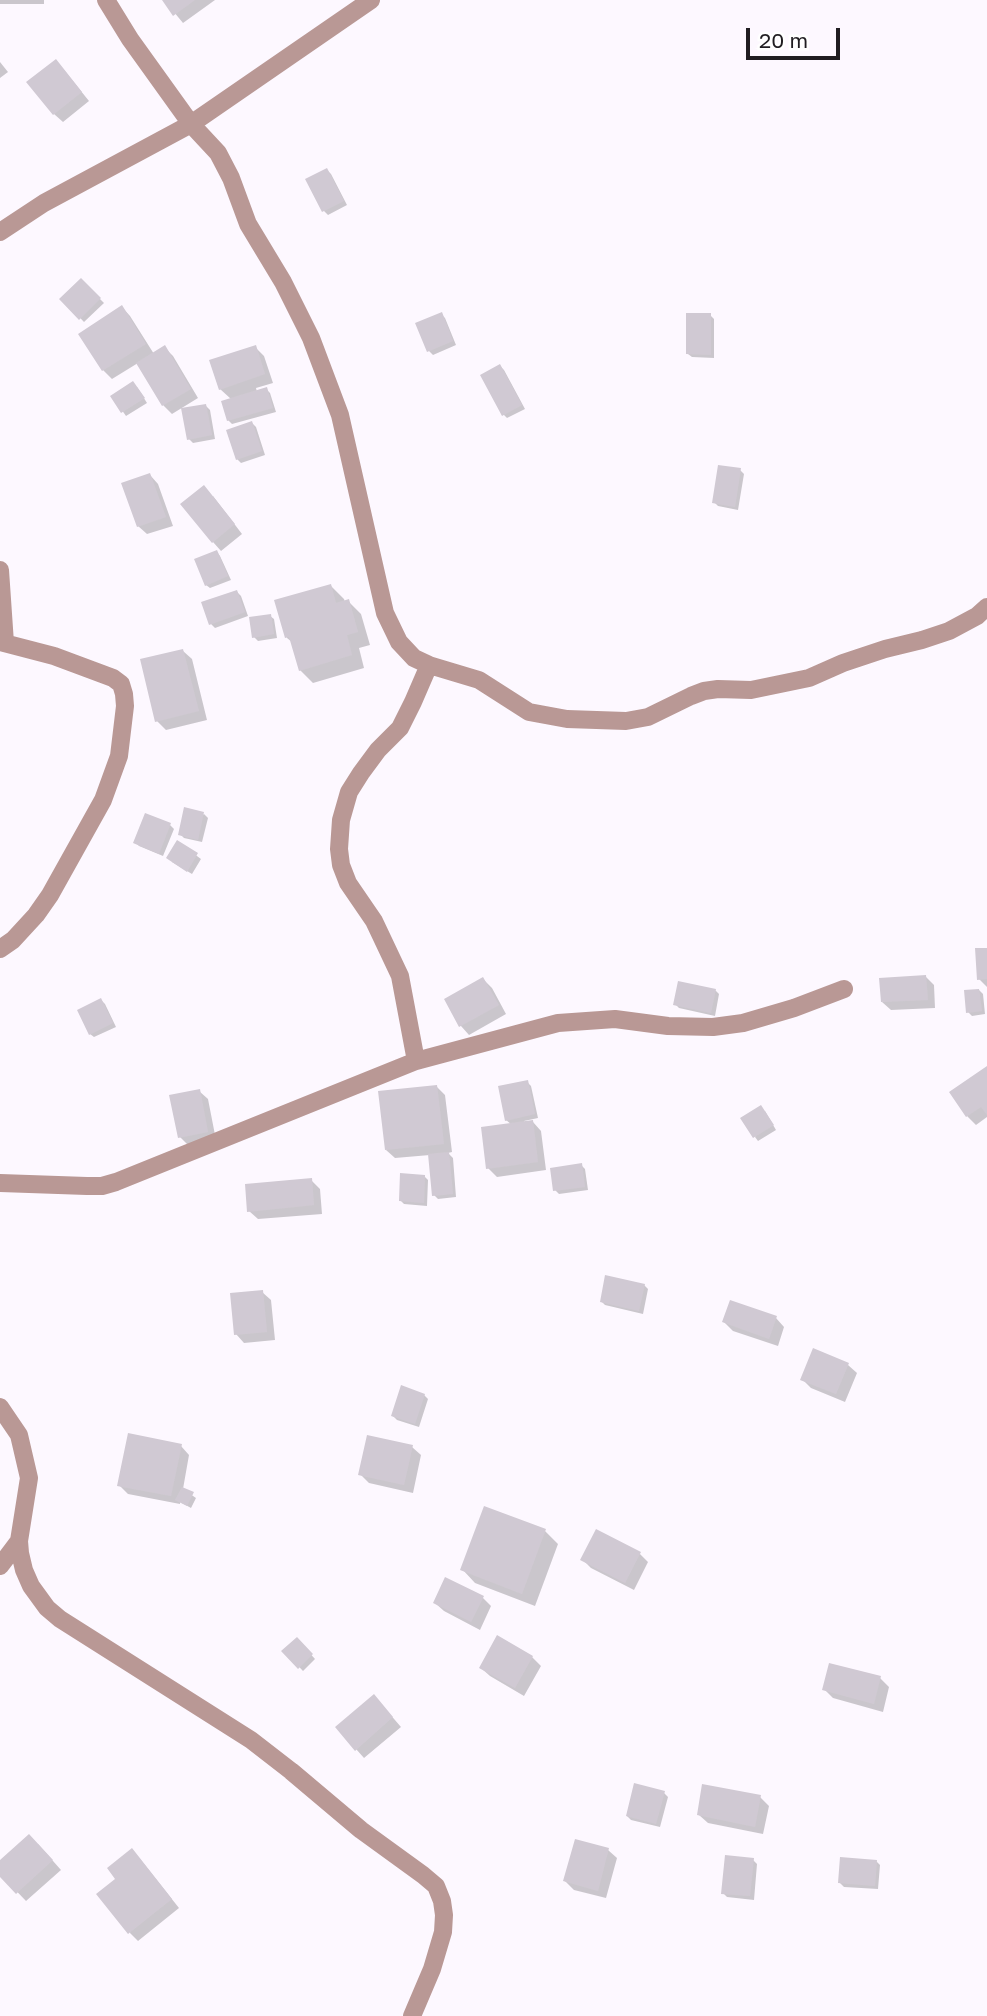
<!DOCTYPE html>
<html>
<head>
<meta charset="utf-8">
<style>
  body { margin:0 }
  #map { position:relative; width:987px; height:2016px; overflow:hidden; background:#fdf8ff; font-family:"Golos Text",sans-serif }
  canvas { display:block }
  .scale { position:absolute; left:746px; top:28px; width:94px; height:32px; box-sizing:border-box; border:4px solid #201d21; border-top:0; padding-left:9px; font-size:21px; line-height:24px; white-space:nowrap; color:#201d21; -webkit-text-stroke:5px #fff; paint-order:stroke }
</style>
</head>
<body>
<div id="map">
<canvas width="987" height="2016"></canvas>
<div class="scale">20 m</div>
</div>
<script>
const ctx = document.querySelector('canvas').getContext('2d');
ctx.lineJoin = 'round';
function fill(path, color) { ctx.fillStyle = color; ctx.fill(path, 'evenodd'); }
const toPath = rows => new Path2D(rows.map(r => 'M' + r).join(''));
function stroke(path, color, width, dash) { ctx.strokeStyle = color; ctx.lineWidth = width; ctx.lineCap = dash ? 'butt' : 'round'; ctx.setLineDash(dash || []); ctx.stroke(path); }
const shadow = toPath([
  [0,0,44,0,44,4,0,4],
  [164,0,215,0,183,23],
  [0,62,8,72,0,78],
  [64,70,89,101,63,122,54,114],
  [327,170,331,174,347,205,328,215,324,211,307,179],
  [81,280,104,303,84,322,62,299],
  [122,307,130,316,154,354,165,348,173,356,198,398,172,414,163,405,138,363,112,379,103,370,80,334],
  [441,314,445,318,456,345,433,355,429,351],
  [710,315,714,319,714,358,692,357,688,354],
  [255,347,264,356,273,383,256,388,257,392,266,389,270,393,276,412,232,424,228,420,231,399,220,389],
  [500,366,504,370,525,409,507,418,503,414],
  [137,387,147,403,126,416,112,396],
  [206,406,210,410,215,439,193,443,189,439],
  [252,423,256,427,265,455,241,463,237,459],
  [740,470,744,474,738,510,718,506,714,502],
  [150,475,158,484,173,526,147,534,138,526],
  [213,496,242,534,221,551,213,542],
  [217,552,220,556,231,580,210,588,206,585],
  [331,586,344,599,345,602,348,601,361,614,370,645,359,648,364,668,313,683,300,670,293,643,287,638,277,601],
  [237,592,241,596,248,616,215,628,211,624,203,603],
  [270,616,274,619,277,638,258,641,254,637],
  [183,651,192,659,207,720,166,730,157,721],
  [204,814,208,818,202,842,184,838,180,834],
  [170,825,174,829,163,856,139,846,135,842],
  [178,842,201,859,192,874,172,862],
  [987,949,987,987,979,979],
  [926,977,934,985,935,1008,891,1010,882,1002],
  [483,979,492,988,506,1014,469,1035,461,1026,446,1000],
  [715,990,719,994,715,1016,679,1008,675,1004],
  [979,990,983,994,985,1014,972,1016,968,1012],
  [101,1000,105,1004,116,1027,94,1037,90,1034],
  [987,1068,987,1117,976,1125,967,1116],
  [527,1082,531,1086,538,1118,524,1121,525,1123,533,1122,541,1131,546,1170,497,1177,488,1168,512,1125,506,1120],
  [436,1086,445,1095,452,1152,448,1153,453,1158,456,1197,438,1199,434,1195,430,1155,395,1158,386,1150],
  [199,1091,208,1099,216,1140,188,1145,180,1137],
  [765,1111,776,1130,758,1141,755,1137],
  [581,1165,585,1169,588,1190,559,1194,555,1190],
  [424,1176,428,1180,427,1206,404,1204,400,1200],
  [311,1180,320,1189,322,1214,258,1219,249,1211],
  [644,1285,648,1289,643,1314,605,1305,601,1301],
  [262,1292,271,1300,275,1340,244,1343,236,1334],
  [776,1318,784,1327,778,1346,733,1331,724,1322],
  [848,1365,857,1373,845,1402,811,1388,802,1379],
  [424,1395,428,1399,419,1427,397,1420,393,1416],
  [181,1446,189,1455,183,1489,196,1498,191,1508,180,1502,180,1504,128,1494,119,1485],
  [412,1447,421,1455,413,1493,369,1483,360,1474],
  [545,1531,558,1544,535,1606,475,1583,462,1569],
  [639,1553,648,1562,634,1590,591,1568,582,1559],
  [483,1598,491,1606,480,1630,444,1611,435,1603],
  [297,1639,315,1659,303,1671,284,1651],
  [532,1657,541,1666,524,1696,490,1676,481,1668],
  [880,1678,889,1687,883,1712,833,1698,824,1689],
  [382,1705,401,1727,364,1758,356,1749],
  [664,1793,668,1797,660,1827,631,1820,627,1816],
  [760,1797,769,1806,763,1834,708,1823,699,1815],
  [38,1844,61,1870,26,1901,0,1874,0,1862],
  [608,1850,617,1858,606,1898,574,1890,565,1881],
  [140,1859,179,1908,138,1941,130,1933],
  [753,1860,757,1864,754,1900,727,1897,723,1893],
  [876,1861,880,1865,878,1889,844,1887,840,1883]
]);
const building = toPath([
  [162,0,195,0,173,16],
  [56,59,82,92,53,115,26,82],
  [327,168,344,201,322,212,305,179],
  [81,278,101,298,79,320,59,299],
  [122,305,146,344,102,371,78,334],
  [442,312,453,341,427,352,415,323],
  [686,313,711,313,711,355,686,354],
  [165,345,191,389,162,406,136,363],
  [256,345,265,374,219,390,209,360],
  [500,364,522,405,502,416,480,375],
  [133,381,145,398,121,413,110,396],
  [267,387,273,408,227,421,221,401],
  [206,404,212,435,187,440,181,408],
  [252,421,262,451,236,460,226,430],
  [718,465,741,468,735,507,712,503],
  [150,473,166,517,137,527,121,483],
  [204,485,235,524,212,543,180,504],
  [217,550,228,576,205,586,194,559],
  [331,584,336,603,349,599,358,632,347,635,352,655,299,671,289,637,285,638,274,600],
  [237,590,245,612,209,625,201,602],
  [271,614,274,634,252,638,249,617],
  [183,649,199,711,155,722,140,659],
  [184,807,204,812,198,840,178,835],
  [145,813,171,823,159,854,133,843],
  [177,840,198,853,187,872,166,858],
  [975,948,987,948,987,979,977,980],
  [926,975,928,1000,881,1002,879,978],
  [483,977,499,1005,459,1027,444,999],
  [678,981,716,989,711,1013,673,1005],
  [979,989,982,1011,966,1013,964,990],
  [101,998,113,1023,89,1035,77,1010],
  [987,1066,987,1115,981,1107,966,1117,949,1092],
  [528,1080,535,1114,505,1121,498,1086],
  [437,1085,444,1144,385,1150,378,1091],
  [200,1089,208,1132,178,1138,169,1095],
  [761,1105,774,1125,753,1138,740,1118],
  [533,1120,538,1162,486,1169,481,1127],
  [449,1152,453,1194,432,1196,428,1154],
  [582,1163,585,1187,553,1191,550,1168],
  [400,1173,425,1175,424,1203,399,1201],
  [312,1178,314,1205,247,1212,245,1184],
  [605,1275,645,1284,639,1311,600,1302],
  [263,1290,267,1332,234,1335,230,1293],
  [730,1300,777,1316,769,1339,722,1322],
  [813,1348,849,1363,836,1394,800,1380],
  [401,1385,425,1394,415,1424,391,1416],
  [128,1433,182,1444,171,1496,117,1486],
  [367,1435,413,1445,404,1485,358,1475],
  [182,1487,194,1492,187,1506,175,1500],
  [484,1506,546,1529,522,1594,460,1570],
  [596,1529,641,1552,625,1583,580,1560],
  [445,1577,484,1596,471,1622,433,1603],
  [497,1635,533,1656,515,1688,479,1668],
  [297,1637,313,1654,298,1669,281,1651],
  [829,1663,881,1676,874,1704,822,1690],
  [374,1694,393,1717,355,1751,335,1727],
  [634,1783,665,1791,656,1824,626,1816],
  [702,1784,761,1795,755,1827,697,1815],
  [29,1834,53,1860,16,1894,0,1877,0,1860],
  [575,1839,609,1848,598,1891,563,1881],
  [132,1848,172,1899,128,1934,96,1894,115,1879,107,1868],
  [725,1855,754,1858,750,1896,721,1894],
  [840,1857,877,1860,875,1886,838,1883]
]);
const minor = toPath([
  [106,0,130,39,191,124,218,153,231,178,248,224,283,282,311,338,340,415,385,613,399,642,414,658,429,665,479,680,529,712,567,719,626,721,648,717,691,696,704,691,718,689,751,690,809,678,843,663,885,649,922,640,949,631,977,616,987,607],
  [0,232,44,203,191,124,371,0],
  [0,570,5,643],
  [0,642,54,656,113,678,121,684,124,694,125,706,119,756,103,800,50,895,36,915,13,940,0,949],
  [416,1061,400,976,374,921,348,883,341,865,339,849,341,820,349,792,361,773,378,750,400,728,413,702,429,665],
  [0,1183,87,1186,102,1186,116,1182,416,1061,558,1023,615,1019,668,1026,713,1027,743,1023,794,1008,844,989],
  [0,1407,19,1435,29,1478,19,1541,20,1553,24,1570,31,1586,47,1608,60,1619,251,1740,291,1771,361,1830,423,1875,436,1886,442,1901,444,1915,443,1932,432,1969,412,2016],
  [0,1566,19,1541]
]);
fill(shadow, '#0003');
fill(building, '#d0c9d3');
stroke(minor, '#b99895', 18);
</script>
</body>
</html>
